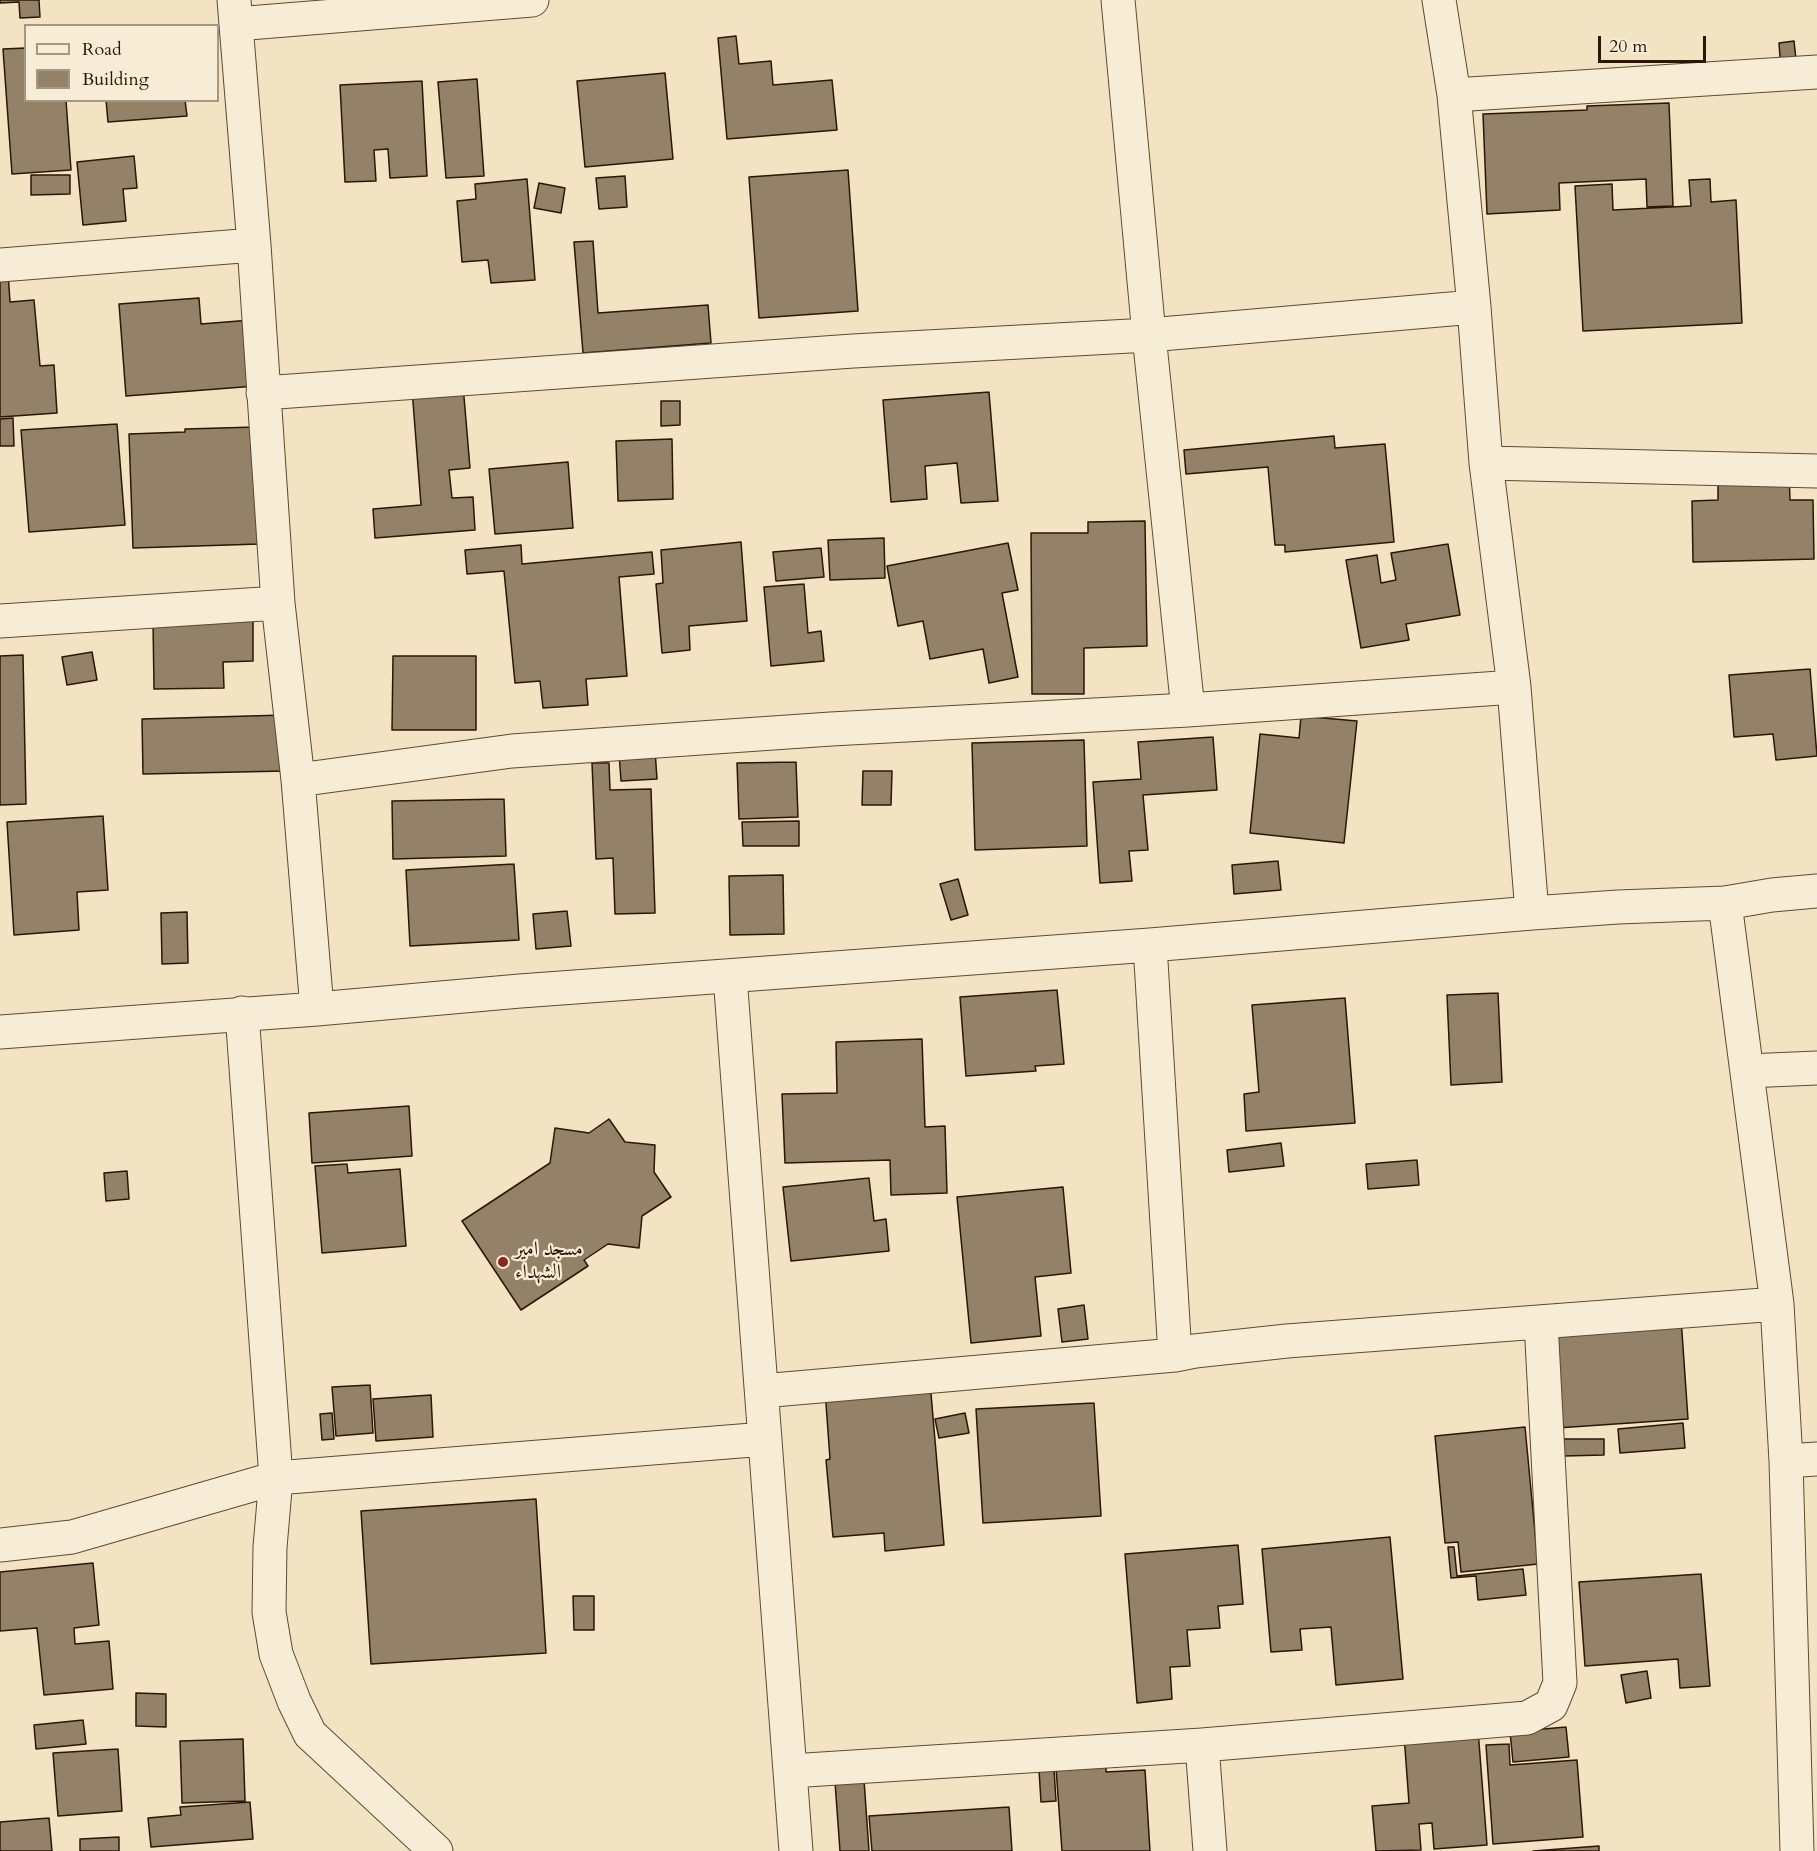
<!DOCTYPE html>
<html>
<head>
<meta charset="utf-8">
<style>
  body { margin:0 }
  #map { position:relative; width:1817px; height:1851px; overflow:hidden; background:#f2e4c2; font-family:Cardo,serif }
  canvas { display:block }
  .legend { position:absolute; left:24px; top:24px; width:195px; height:78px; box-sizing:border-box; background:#f7edd7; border:2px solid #a69784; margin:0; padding:8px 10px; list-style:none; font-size:18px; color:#2d1507 }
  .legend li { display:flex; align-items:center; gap:12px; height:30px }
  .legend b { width:30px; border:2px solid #a69784 }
  .scale { position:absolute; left:1598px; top:36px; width:108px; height:27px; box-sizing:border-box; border:3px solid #2d1507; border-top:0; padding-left:8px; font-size:18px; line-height:21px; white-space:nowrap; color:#2d1507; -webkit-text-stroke:4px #f7edd7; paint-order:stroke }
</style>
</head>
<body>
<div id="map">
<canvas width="1817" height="1851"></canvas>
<ul class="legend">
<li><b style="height:8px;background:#f7edd7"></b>Road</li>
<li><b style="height:16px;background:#938168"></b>Building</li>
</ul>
<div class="scale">20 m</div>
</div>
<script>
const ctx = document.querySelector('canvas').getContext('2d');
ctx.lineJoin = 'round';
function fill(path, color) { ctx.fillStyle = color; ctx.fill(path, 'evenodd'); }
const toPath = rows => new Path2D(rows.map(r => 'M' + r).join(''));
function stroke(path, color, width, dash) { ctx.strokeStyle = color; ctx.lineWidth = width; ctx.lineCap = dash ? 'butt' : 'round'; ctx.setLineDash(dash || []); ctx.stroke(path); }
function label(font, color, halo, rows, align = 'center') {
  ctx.font = font + ' Cardo,Amiri,serif'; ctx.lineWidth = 4.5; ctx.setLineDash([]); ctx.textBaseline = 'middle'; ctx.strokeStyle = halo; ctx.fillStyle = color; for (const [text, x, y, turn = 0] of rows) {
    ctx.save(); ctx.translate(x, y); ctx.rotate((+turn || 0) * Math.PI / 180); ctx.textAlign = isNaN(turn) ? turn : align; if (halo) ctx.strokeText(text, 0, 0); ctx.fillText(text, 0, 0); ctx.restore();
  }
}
const building = toPath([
  [0,0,39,0,40,17,20,18,19,2,0,3,0,0],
  [736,36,739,64,771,61,773,85,832,80,837,130,727,139,718,38,736,36],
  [1794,41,1797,69,1781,71,1779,43,1794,41],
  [26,48,26,100,66,100,71,170,12,174,3,49,26,48],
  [665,73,673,159,585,167,577,81,665,73],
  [477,79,484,176,446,178,438,82,477,79],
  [422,81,427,176,390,178,388,149,374,150,376,181,345,182,340,85,422,81],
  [106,100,185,100,187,116,108,122,106,100],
  [1669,103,1673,206,1647,207,1646,179,1559,183,1560,210,1487,214,1483,114,1587,110,1587,106,1669,103],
  [134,156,137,188,123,189,126,221,83,225,77,162,134,156],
  [848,170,858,311,759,318,749,177,848,170],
  [31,175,70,175,70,194,31,195,31,175],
  [625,176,627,207,599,209,596,178,625,176],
  [527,179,535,280,491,283,488,260,462,262,457,201,476,199,475,184,527,179],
  [1710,179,1711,202,1736,200,1742,323,1583,331,1575,186,1612,184,1613,210,1691,206,1689,180,1710,179],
  [539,183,565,188,561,213,534,208,539,183],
  [593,241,598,313,708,305,711,343,583,353,574,242,593,241],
  [8,272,10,302,34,300,40,366,54,365,57,413,0,417,0,273,8,272],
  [199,298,201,324,251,320,256,386,126,396,119,304,199,298],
  [463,385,470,468,449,470,452,498,473,497,475,530,375,538,373,509,421,505,412,389,463,385],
  [989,392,998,501,961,503,957,463,925,466,927,499,891,502,883,400,989,392],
  [661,401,680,401,680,425,661,426,661,401],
  [13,418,14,446,0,446,0,419,13,418],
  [117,424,125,525,29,532,21,430,117,424],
  [256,427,260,544,133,548,129,434,185,432,185,429,256,427],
  [1334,436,1335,448,1385,444,1394,542,1285,552,1285,545,1275,545,1268,467,1186,474,1184,450,1334,436],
  [672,439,673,499,618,501,616,441,672,439],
  [568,462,573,528,495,534,489,469,568,462],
  [1789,472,1790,500,1813,500,1814,559,1693,562,1692,501,1718,500,1718,485,1789,472],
  [1145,521,1147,646,1084,648,1084,694,1032,694,1031,533,1088,533,1088,522,1145,521],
  [884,538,885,578,830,580,828,540,884,538],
  [741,542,747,621,689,626,690,650,662,653,656,584,663,583,661,550,741,542],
  [1008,543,1018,590,1002,593,1018,677,989,683,983,649,930,659,923,621,898,626,887,566,1008,543],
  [1448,544,1460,615,1406,624,1409,640,1361,648,1346,560,1377,555,1381,583,1396,580,1391,553,1448,544],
  [521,545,522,564,652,552,654,574,619,577,627,676,586,679,588,705,543,708,540,681,515,683,504,571,467,574,465,550,521,545],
  [821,548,824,577,776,581,773,552,821,548],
  [804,584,808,633,821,631,824,661,771,666,764,587,804,584],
  [253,619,253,661,223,662,224,688,154,689,153,621,253,619],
  [92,652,97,680,67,685,62,657,92,652],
  [23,655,26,804,0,805,0,656,23,655],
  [393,656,476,656,476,730,392,730,393,656],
  [1810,669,1817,756,1776,760,1773,734,1734,737,1729,675,1810,669],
  [285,715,286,771,143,774,142,719,285,715],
  [1301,716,1357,721,1344,843,1250,833,1260,734,1299,738,1301,716],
  [1213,737,1217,790,1143,795,1148,850,1129,851,1132,881,1100,883,1093,782,1141,779,1138,742,1213,737],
  [1084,740,1087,846,975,850,972,743,1084,740],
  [655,750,657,779,621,781,619,753,655,750],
  [796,762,798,817,739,819,737,763,796,762],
  [592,763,609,763,610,790,651,789,655,913,615,914,613,858,596,859,592,763],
  [863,771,892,771,891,805,862,805,863,771],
  [504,799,506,856,393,859,392,801,504,799],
  [103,816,108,890,77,892,79,930,14,935,7,822,103,816],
  [799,821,799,846,743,846,742,822,799,821],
  [1278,861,1281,890,1234,894,1232,865,1278,861],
  [514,864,519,940,410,946,406,870,514,864],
  [783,875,784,934,730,935,729,876,783,875],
  [958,879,968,915,951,920,940,884,958,879],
  [567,911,571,946,536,949,533,914,567,911],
  [187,912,188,963,162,964,161,913,187,912],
  [1057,990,1064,1064,1035,1066,1036,1071,966,1076,960,997,1057,990],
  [1498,993,1502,1082,1451,1085,1447,995,1498,993],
  [1345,998,1355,1123,1246,1131,1244,1094,1259,1092,1252,1005,1345,998],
  [922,1039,925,1127,945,1126,947,1193,891,1195,890,1160,785,1163,782,1094,837,1093,836,1042,922,1039],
  [409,1106,412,1156,312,1163,309,1113,409,1106],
  [609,1119,625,1142,655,1145,654,1172,671,1197,642,1216,639,1248,608,1244,584,1260,588,1266,521,1310,462,1221,550,1163,555,1128,589,1133,609,1119],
  [1281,1143,1284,1166,1229,1172,1227,1150,1281,1143],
  [1417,1160,1419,1185,1368,1189,1366,1164,1417,1160],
  [347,1164,348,1173,400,1169,406,1246,322,1253,315,1166,347,1164],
  [127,1171,129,1199,106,1201,104,1173,127,1171],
  [869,1178,874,1221,886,1219,889,1251,791,1261,783,1187,869,1178],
  [1063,1187,1071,1273,1035,1277,1041,1336,971,1343,957,1197,1063,1187],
  [1084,1305,1088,1339,1062,1342,1058,1309,1084,1305],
  [1681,1318,1688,1419,1557,1428,1550,1327,1681,1318],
  [930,1382,944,1545,885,1551,884,1533,833,1537,826,1460,830,1459,825,1390,930,1382],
  [370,1385,373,1433,336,1436,332,1387,370,1385],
  [431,1395,433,1437,376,1441,373,1399,431,1395],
  [1094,1403,1101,1516,983,1523,976,1409,1094,1403],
  [332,1413,334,1439,322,1440,320,1414,332,1413],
  [965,1413,969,1433,939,1438,935,1419,965,1413],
  [1683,1423,1685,1448,1620,1453,1618,1429,1683,1423],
  [1525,1427,1538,1564,1461,1572,1458,1542,1445,1543,1435,1436,1525,1427],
  [1563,1439,1604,1439,1604,1455,1564,1456,1563,1439],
  [536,1499,546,1653,371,1664,361,1511,536,1499],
  [1390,1537,1403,1679,1336,1685,1331,1627,1300,1629,1302,1650,1271,1652,1262,1549,1390,1537],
  [1238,1545,1243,1604,1218,1606,1220,1628,1187,1630,1190,1666,1170,1667,1172,1699,1137,1703,1125,1554,1238,1545],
  [1448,1547,1454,1547,1457,1576,1523,1569,1526,1595,1478,1600,1476,1576,1451,1578,1448,1547],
  [93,1563,99,1625,74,1628,75,1644,109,1641,113,1689,44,1695,37,1628,0,1631,0,1572,93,1563],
  [1701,1574,1710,1686,1680,1688,1678,1659,1585,1666,1579,1582,1701,1574],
  [573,1596,594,1596,594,1630,574,1630,573,1596],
  [1647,1671,1651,1698,1626,1703,1621,1675,1647,1671],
  [136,1693,166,1694,166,1727,136,1726,136,1693],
  [83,1720,86,1744,36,1749,34,1725,83,1720],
  [1566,1727,1569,1757,1513,1762,1510,1732,1566,1727],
  [1478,1730,1487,1845,1434,1849,1432,1823,1419,1824,1421,1850,1376,1851,1372,1806,1409,1803,1404,1735,1478,1730],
  [243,1739,245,1801,182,1803,180,1741,243,1739],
  [1509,1744,1510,1765,1577,1760,1583,1837,1493,1844,1486,1745,1509,1744],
  [118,1749,122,1811,58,1816,53,1753,118,1749],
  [1106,1765,1106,1772,1145,1770,1150,1851,1062,1851,1056,1768,1106,1765],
  [1054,1769,1056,1801,1041,1802,1039,1770,1054,1769],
  [864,1780,869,1851,840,1851,835,1782,864,1780],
  [250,1802,253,1839,151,1847,148,1818,181,1815,180,1807,250,1802],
  [1009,1807,1012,1851,872,1851,869,1816,1009,1807],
  [49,1818,52,1851,0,1851,0,1822,49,1818],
  [119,1837,119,1851,80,1851,80,1839,119,1837],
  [1599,1846,1599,1851,1533,1851,1599,1846]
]);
const street = toPath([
  [234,0,254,245,278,603,298,780,317,1009],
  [1118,0,1149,335,1188,710],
  [1439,0,1454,95,1474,307,1486,463,1514,687,1532,913],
  [236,24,532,0],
  [1454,95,1817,72],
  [0,265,254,245],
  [263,393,853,351,1149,335,1474,307],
  [1486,463,1817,471],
  [0,621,278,603],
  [298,780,512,751,831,729,1188,710,1514,687],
  [1725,903,1777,1304,1786,1461,1797,1851],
  [1150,945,1175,1355],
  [730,976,796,1851],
  [242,1013,276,1478,270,1547,269,1612,276,1654,294,1701,310,1734,436,1851],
  [0,1032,317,1009,520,991,1150,945,1532,913,1618,907,1725,903,1772,895,1817,891],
  [1747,1071,1817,1068],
  [762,1391,1175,1355,1195,1351,1287,1341,1777,1304],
  [1786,1461,1817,1459],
  [0,1545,72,1537,276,1478,765,1439],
  [1202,1745,1210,1851],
  [790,1771,1202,1745,1527,1718,1551,1705,1560,1683,1541,1322]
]);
const markers = [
  [503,1262,6,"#8f2418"]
];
const poiNames = [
  ["مسجد امير",515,1250],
  ["الشهداء",515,1273]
];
fill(building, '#938168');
stroke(building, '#2d1507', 1.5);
stroke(street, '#5e4936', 35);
stroke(street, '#f7edd7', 33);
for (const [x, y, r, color] of markers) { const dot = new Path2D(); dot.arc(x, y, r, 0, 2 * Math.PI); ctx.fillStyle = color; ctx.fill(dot); stroke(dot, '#f7edd7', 2); }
label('20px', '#2d1507', '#f7edd7', poiNames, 'left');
</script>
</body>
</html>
